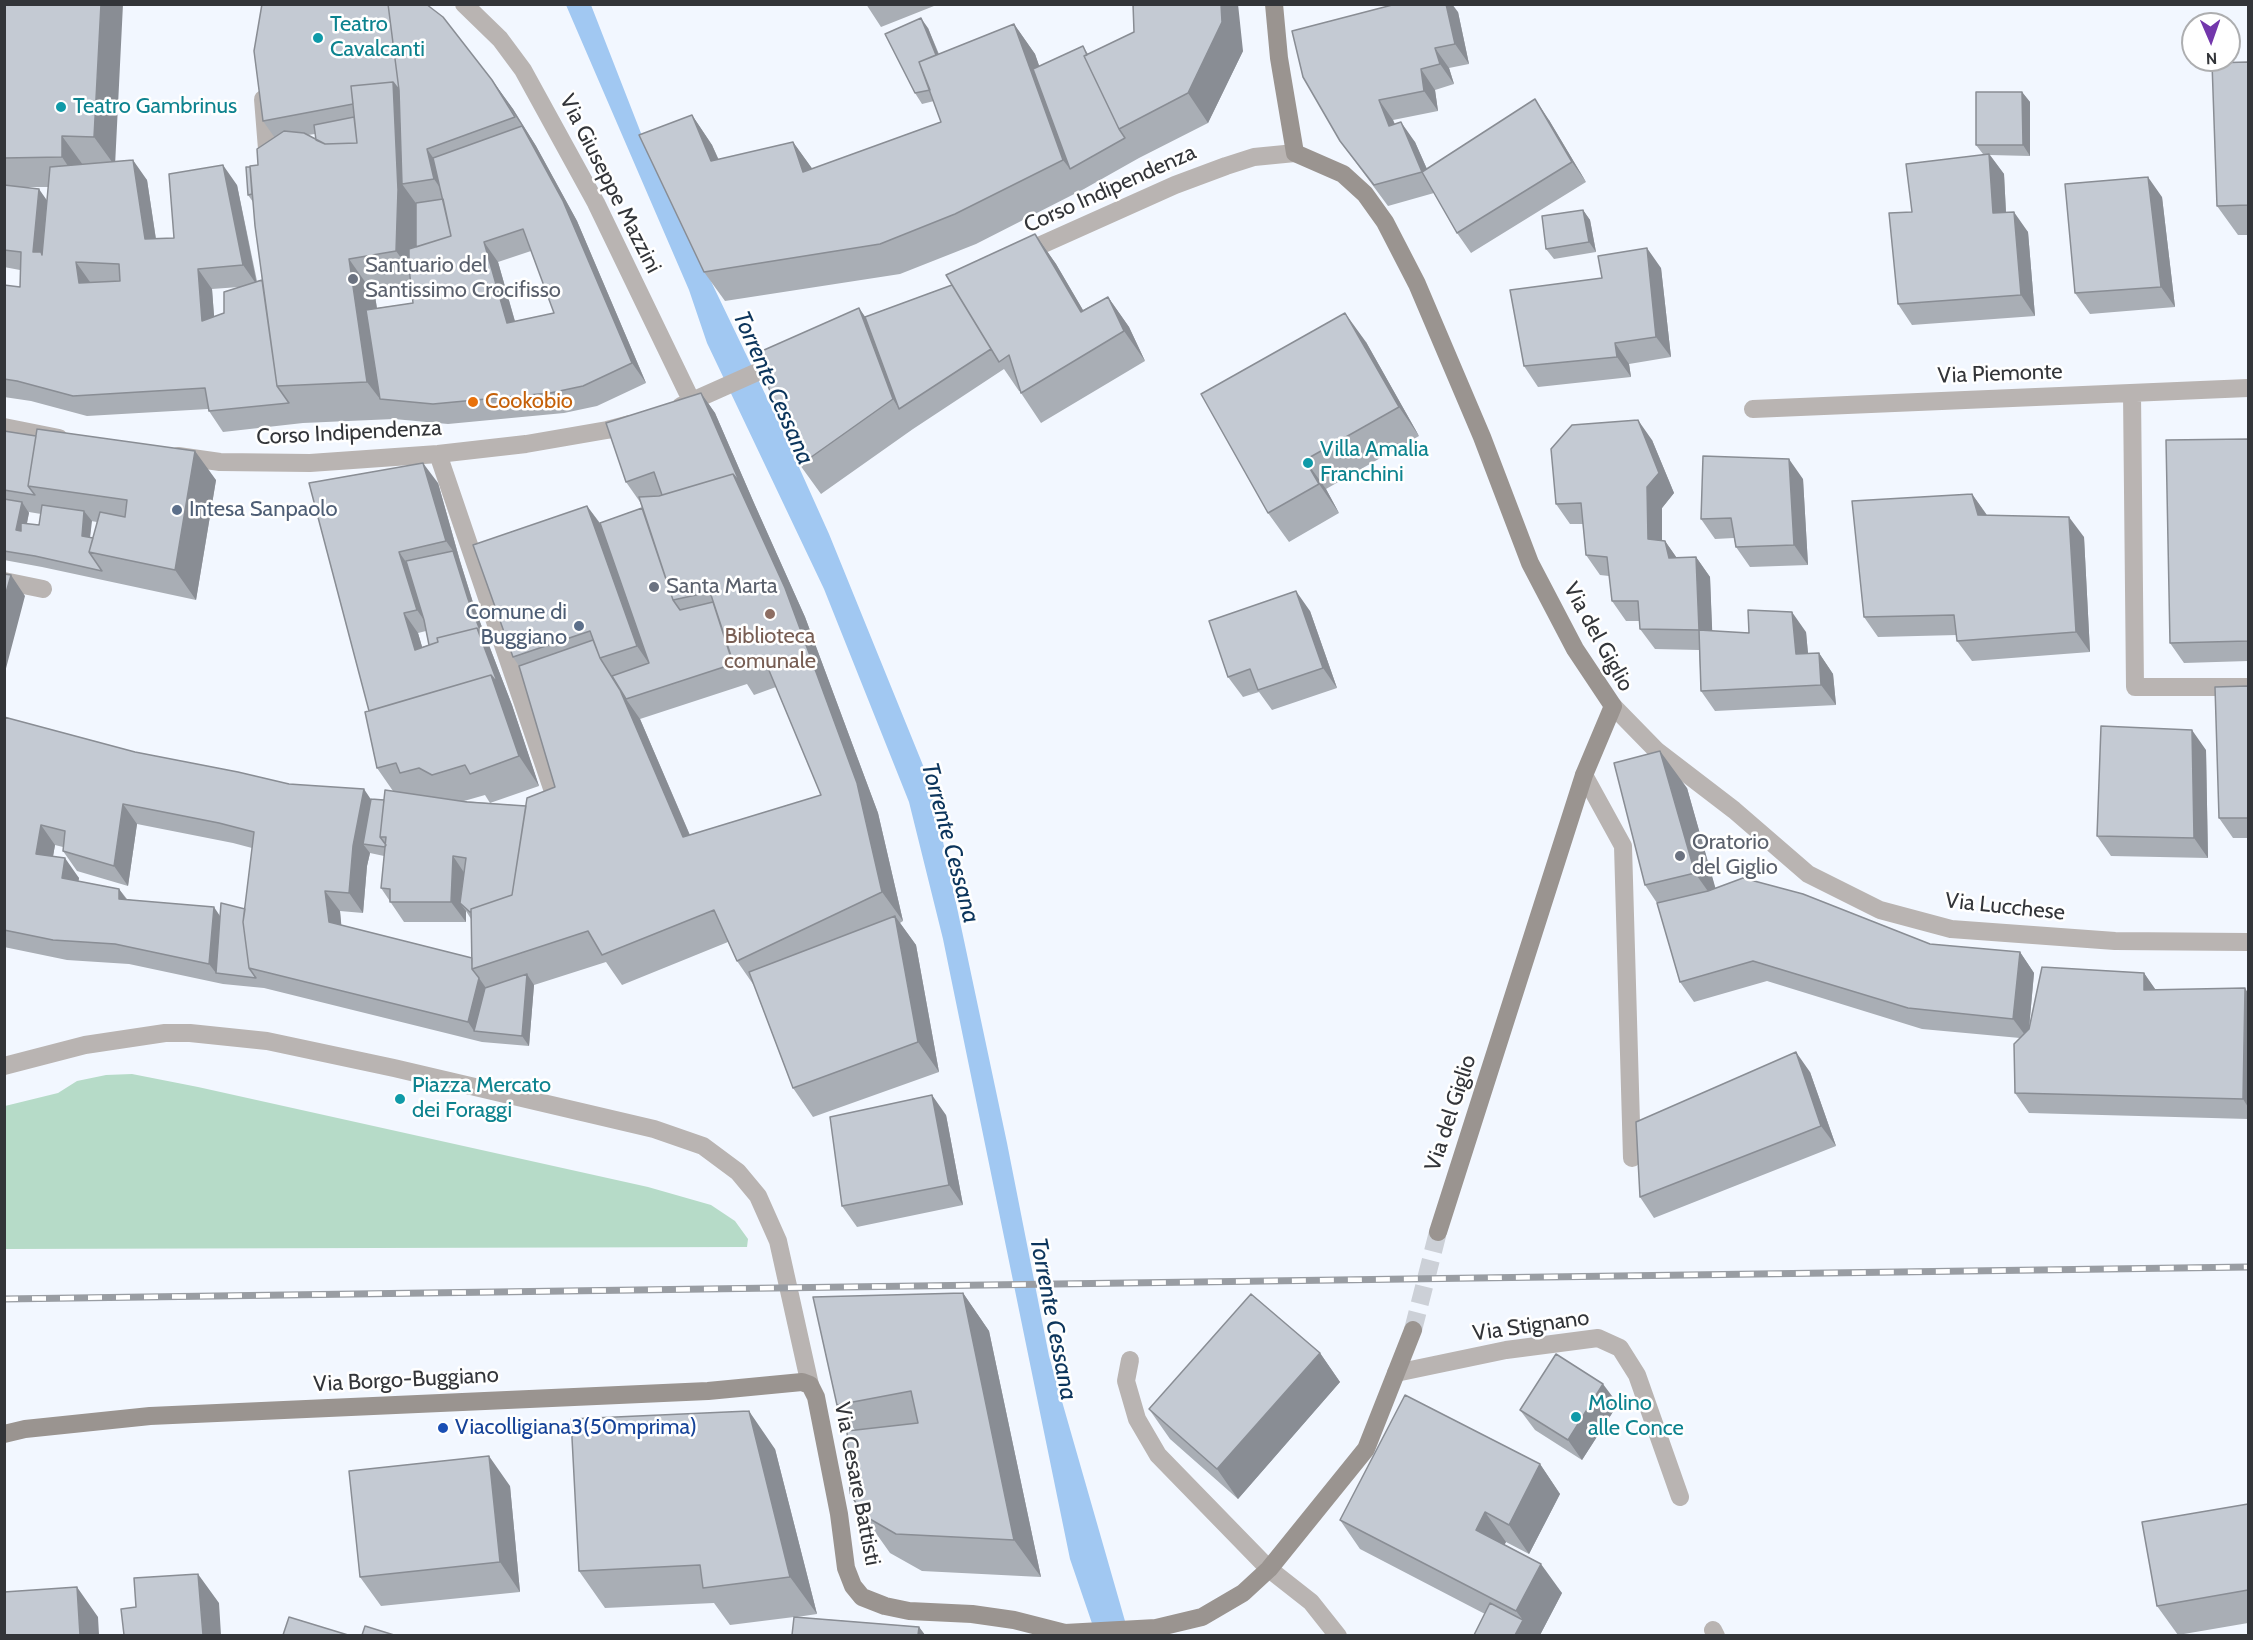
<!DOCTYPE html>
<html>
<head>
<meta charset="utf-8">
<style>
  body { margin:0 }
  #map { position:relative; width:2253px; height:1640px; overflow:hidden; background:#f2f7ff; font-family:Cabin,sans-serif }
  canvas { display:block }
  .frame { position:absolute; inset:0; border:6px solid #333539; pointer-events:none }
  .north { position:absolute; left:2181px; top:12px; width:60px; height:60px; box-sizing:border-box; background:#fff; border:2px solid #adaeb0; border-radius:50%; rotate:178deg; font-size:16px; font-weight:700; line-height:24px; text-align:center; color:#333539 }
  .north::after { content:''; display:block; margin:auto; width:21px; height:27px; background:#7337ac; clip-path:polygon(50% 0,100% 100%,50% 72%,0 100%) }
</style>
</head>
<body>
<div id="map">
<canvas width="2253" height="1640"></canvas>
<div class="frame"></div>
<div class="north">N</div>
</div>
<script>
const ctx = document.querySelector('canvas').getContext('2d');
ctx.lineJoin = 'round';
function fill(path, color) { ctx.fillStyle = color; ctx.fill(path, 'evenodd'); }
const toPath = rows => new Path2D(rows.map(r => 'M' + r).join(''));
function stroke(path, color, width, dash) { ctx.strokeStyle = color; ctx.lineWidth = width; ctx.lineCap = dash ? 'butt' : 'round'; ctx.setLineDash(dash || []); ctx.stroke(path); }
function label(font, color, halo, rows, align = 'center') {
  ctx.font = font + ' Cabin,sans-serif'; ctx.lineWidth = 5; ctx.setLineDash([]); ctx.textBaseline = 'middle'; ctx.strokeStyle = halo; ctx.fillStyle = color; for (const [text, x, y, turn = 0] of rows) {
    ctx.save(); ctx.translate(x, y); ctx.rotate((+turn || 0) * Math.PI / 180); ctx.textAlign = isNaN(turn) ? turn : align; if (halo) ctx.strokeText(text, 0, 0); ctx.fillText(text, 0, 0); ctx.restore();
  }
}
const green = toPath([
  [132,1074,198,1087,648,1187,711,1205,735,1221,748,1239,747,1247,5,1249,5,1106,58,1093,77,1081,106,1075]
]);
const water = toPath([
  [566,5,591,5,646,146,780,425,829,534,931,785,1007,1143,1049,1356,1129,1635,1096,1635,1070,1559,943,939,909,802,824,589,707,343,689,290]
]);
const secondaryTunnel = toPath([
  [1413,1330,1438,1232]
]);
const lane = toPath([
  [263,99,267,149],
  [1584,775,1623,846,1632,1158],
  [1130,1360,1126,1381,1137,1419,1158,1455,1269,1569]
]);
const street = toPath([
  [464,4,500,39,523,70,596,203,692,402],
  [1021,254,1175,185,1226,166,1254,157,1295,153],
  [2132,393,2135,687,2248,687],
  [681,406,782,361],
  [1753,409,2248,388],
  [4,427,59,438],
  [438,454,557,803,549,805],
  [178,456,220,462,310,463,438,454,526,444,607,430,630,424],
  [4,581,43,589],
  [1613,706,1657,751,1734,810,1808,874,1880,910,1951,929,2115,941,2248,942],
  [4,1066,85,1045,165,1033,190,1033,267,1041,394,1068,654,1129,703,1146,738,1172,758,1196,778,1241,810,1385],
  [1396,1373,1506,1350,1598,1338,1620,1348,1637,1375,1680,1497],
  [1269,1569,1311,1602,1338,1636],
  [1713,1630,1716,1636]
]);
const secondary = toPath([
  [1274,4,1279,58,1295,153,1343,174,1365,194,1385,222,1417,284,1482,437,1530,563,1575,649,1613,706,1584,775,1438,1232],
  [4,1434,25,1429,150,1416,708,1391,802,1382,810,1385,816,1397,839,1514,846,1568,853,1586,862,1597,885,1606,909,1611,972,1614,1014,1620,1065,1633,1156,1628,1202,1617,1243,1593,1269,1569,1366,1449,1413,1330]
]);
const rail = toPath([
  [4,1299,2248,1267]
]);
const wall = toPath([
  [4,4,115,162,147,180,156,239,174,238,237,185,257,281,262,280,253,202,248,195,258,165,275,138,263,121,254,51,492,80,513,109,536,146,577,221,646,383,597,406,564,413,448,424,394,419,303,423,223,432,209,411,208,409,87,416,31,401,4,397,4,285,20,287,20,270,4,267],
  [315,134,316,140,308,135],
  [26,187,48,187,47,201],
  [531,251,554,313,515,321,498,262],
  [239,287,224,313,214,317,212,289],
  [412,290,413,303,377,308,375,296],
  [866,4,939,4,881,27],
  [1458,12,1469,64,1449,68,1454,84,1435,90,1438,111,1393,120,1395,124,1415,142,1427,169,1549,120,1586,182,1471,253,1457,233,1434,193,1388,206,1340,141],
  [1014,24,1035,54,1039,66,1083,46,1088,54,1243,51,1208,123,1139,158,1084,189,976,244,900,274,725,301,704,272,692,115,712,145,719,160,793,142,812,169,941,122,934,101,922,104,915,93,928,28,939,54],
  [2248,62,2248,235,2238,235,2217,206],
  [2022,92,2030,102,2030,156,1990,155,2004,174,2006,212,2028,232,2035,316,1912,325,1898,304,1912,212,1983,154,1976,145],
  [2162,197,2175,307,2090,314,2075,293],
  [1583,210,1590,220,1596,252,1554,259,1546,249],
  [1035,234,1056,264,1083,310,1108,297,1129,327,1145,361,1041,423,1021,393,1020,391,1019,391,1004,369,913,429,821,494,800,465,859,308,865,317,952,285],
  [1661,268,1671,357,1629,364,1631,377,1538,387,1524,366,1602,278],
  [1366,342,1419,436,1326,489,1339,513,1289,542,1268,513],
  [701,393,715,413,754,503,805,617,878,813,903,921,900,923,916,945,939,1072,813,1117,793,1088,755,987,737,961,728,942,622,985,606,962,534,985,529,1046,482,1042,264,988,223,984,129,964,67,960,4,947,4,717,135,752,289,784,371,799,384,800,393,791,377,768,369,711,309,483,438,483,460,561,475,609,512,705,539,786,490,803,485,795,464,801,526,806,555,787,519,666,513,657,587,506,600,523,642,508,640,502,626,482],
  [426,631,429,645,422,647,418,633],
  [747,684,754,695,776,687,821,795,690,835,640,719],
  [137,824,233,843,252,848,245,909,220,917,127,899,119,889,78,881,79,878,53,856,55,845,63,847,63,851,77,871,128,886],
  [370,853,384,856,381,888,404,922,466,922,466,911,471,919,472,958,341,925,340,911,363,913,367,866],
  [4,431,216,480,196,600,42,567,4,560],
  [29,512,41,514,39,525,27,524],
  [91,521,97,522,93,538,90,537],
  [2248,439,2248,661,2184,663,2170,643],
  [1652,440,1674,493,1662,508,1662,541,1665,541,1676,557,1696,557,1710,577,1712,631,1749,633,1806,632,1808,654,1819,653,1833,674,1836,705,1715,711,1701,691,1699,650,1655,649,1640,629,1640,621,1626,621,1612,601,1609,576,1600,575,1586,555,1583,524,1570,524,1556,504],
  [1803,479,1808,565,1750,567,1736,547,1734,538,1715,539,1701,519],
  [1972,494,1987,515,2084,537,2090,652,1972,661,1957,641,1957,635,1878,637,1864,617],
  [1310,611,1337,688,1272,710,1259,692,1243,697,1228,677],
  [2248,686,2248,838,2233,838,2219,818],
  [2206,750,2208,858,2111,856,2097,836],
  [1687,788,1715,888,1930,944,2020,952,2034,973,2029,1029,2144,973,2155,990,2248,993,2248,1119,2029,1113,2015,1093,2020,1038,1922,1029,1767,981,1694,1002,1680,982,1657,903,1645,885],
  [1810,1072,1836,1146,1654,1218,1640,1197],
  [946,1115,963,1205,857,1227,842,1206],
  [963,1293,989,1331,1041,1577,922,1571,890,1553,863,1515,855,1430,837,1405],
  [1320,1353,1340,1382,1238,1499,1170,1439,1149,1409],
  [1618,1404,1582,1460,1535,1430,1520,1410],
  [775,1449,817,1614,797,1617,919,1627,925,1635,792,1635,794,1617,730,1625,714,1603,605,1608,579,1571],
  [1540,1464,1560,1494,1529,1554,1506,1542,1504,1544,1562,1593,1540,1635,1485,1614,1360,1549,1340,1520],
  [510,1486,520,1592,381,1606,360,1577],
  [2248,1504,2248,1623,2178,1635,2157,1606]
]);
const shadedWall = toPath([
  [101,4,123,4,115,166,94,137],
  [405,4,402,184,423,213,423,288,396,251,393,82],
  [1221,4,1238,4,1243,51,1208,123,1188,93],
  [1446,4,1452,4,1458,12,1469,64,1455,44],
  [921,18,928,28,951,86,944,76],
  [1014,24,1035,54,1075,166,1070,169,1063,160],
  [1435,48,1449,68,1454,84,1440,64],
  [1421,69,1435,90,1438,111,1424,91],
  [492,80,513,109,536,146,577,221,646,383,632,363,522,126],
  [2022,92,2030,102,2030,156,2023,145],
  [1535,99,1549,120,1586,182,1572,162],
  [1379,100,1393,120,1403,146,1389,126],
  [692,115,712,145,732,191,711,161],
  [1401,122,1415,142,1437,192,1422,172],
  [62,136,83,165,82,187,62,157],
  [793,142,814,171,803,172],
  [427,149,448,179,447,198,434,179],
  [1989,154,2004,174,2007,233,1993,213],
  [133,160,147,180,159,260,145,239],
  [223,165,237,185,257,285,243,265],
  [2148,177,2162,197,2175,307,2161,287],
  [39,189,53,209,56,275,33,252],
  [1583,210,1590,220,1596,252,1589,242],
  [2014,212,2028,232,2035,316,2021,295],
  [1035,234,1056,264,1101,341,1081,312],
  [484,242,498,262,521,343,507,323],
  [1647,248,1661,268,1671,357,1656,337],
  [349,259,375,296,391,400,380,399,367,382],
  [76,262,90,282,93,304,79,283],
  [198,269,212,289,216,341,202,321],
  [1108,297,1129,327,1145,361,1124,331],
  [859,308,879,337,899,409,893,399],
  [1345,313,1366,342,1419,436,1399,407],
  [1615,343,1629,364,1631,377,1617,357],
  [701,393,715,413,754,503,805,617,878,813,903,921,882,892,733,474],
  [1638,420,1652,440,1674,493,1662,508,1662,559,1648,539],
  [195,451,216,480,196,600,175,570],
  [1789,459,1803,479,1808,565,1794,545],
  [1305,460,1326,489,1339,513,1319,484],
  [423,463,438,483,460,561,475,609,512,705,539,786,519,756,491,675,453,551,446,541],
  [1972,494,1986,514,1992,536,1978,515],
  [22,502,29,513,23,540,16,530],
  [587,506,614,543,663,684,637,646],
  [84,511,92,521,89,546,82,536],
  [2069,517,2084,537,2090,652,2076,632],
  [1665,541,1679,561,1669,558],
  [399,552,413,572,431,630,417,610],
  [1696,557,1710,577,1713,650,1699,630],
  [11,575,25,596,4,676,4,600],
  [1296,591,1310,611,1337,688,1323,668],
  [1792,612,1806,632,1810,674,1796,654],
  [404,613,418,633,429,670,415,650],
  [1819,653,1833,674,1836,705,1821,685],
  [606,667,626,696,626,699,640,719,703,866,683,837],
  [2192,730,2206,750,2208,858,2194,838],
  [1660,751,1687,788,1722,911,1695,873],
  [364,789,378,810,363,844,370,853,367,866,363,913,349,893,353,846],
  [123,804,137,824,128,886,114,866],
  [41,825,55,845,50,874,36,854],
  [453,856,467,877,460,903,466,911,466,922,451,902],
  [65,858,79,878,76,898,62,878],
  [119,889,134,910,119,899],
  [325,891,340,911,343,942,329,922],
  [214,907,228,928,216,973,209,964],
  [895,916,916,945,939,1072,918,1042],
  [2020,952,2034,973,2028,1039,2013,1019],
  [2144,973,2158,993,2144,990],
  [527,974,534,985,529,1046,522,1036],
  [479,978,493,998,474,1031,468,1022],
  [2245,988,2248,993,2248,1107,2243,1099],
  [1796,1052,1810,1072,1836,1146,1821,1126],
  [932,1095,946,1115,963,1205,949,1185],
  [963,1293,989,1331,1041,1577,1014,1540],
  [1320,1353,1340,1382,1238,1499,1217,1469],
  [1603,1384,1618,1404,1582,1460,1568,1440],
  [749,1411,775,1449,817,1614,790,1577],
  [489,1456,510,1486,520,1592,500,1562],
  [1540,1464,1560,1494,1529,1554,1509,1525],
  [1485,1512,1506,1542,1497,1559,1476,1530],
  [1541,1564,1562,1593,1540,1635,1515,1635,1523,1620,1516,1611],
  [198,1574,219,1603,221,1635,203,1635],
  [77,1587,98,1617,99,1635,80,1635],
  [919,1627,925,1635,918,1635]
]);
const building = toPath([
  [4,4,101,4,94,137,62,136,62,157,4,158,4,4],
  [262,4,388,4,399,90,393,82,351,86,353,104,263,121,254,51,262,4],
  [388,4,426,4,443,17,492,80,515,117,427,149,434,179,402,184,399,90,388,4],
  [1133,4,1221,4,1222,22,1188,93,1119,129,1084,56,1134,32,1133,4],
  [1396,4,1446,4,1455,44,1435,48,1440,64,1421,69,1424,91,1379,100,1389,126,1401,122,1422,172,1374,185,1340,141,1303,77,1292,31,1396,4],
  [921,18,936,55,919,62,930,90,915,93,885,34,921,18],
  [1014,24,1063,160,955,214,880,244,704,272,639,135,692,115,711,161,793,142,803,172,941,122,919,62,1014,24],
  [1083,46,1087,55,1084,56,1119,129,1125,138,1070,169,1033,69,1083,46],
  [2248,62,2248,205,2217,206,2212,63,2248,62],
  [393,82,398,190,396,251,349,259,367,382,277,386,255,226,250,166,258,165,257,149,284,131,304,133,325,144,357,143,351,86,393,82],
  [1976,92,2022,92,2023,145,1976,145,1976,92],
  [1535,99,1572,162,1457,233,1422,172,1535,99],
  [354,117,357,143,325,144,316,140,314,125,354,117],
  [522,126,563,201,632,363,583,386,550,393,433,404,380,399,366,310,413,303,409,268,409,249,451,236,433,158,522,126],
  [523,229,554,313,507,323,484,242,523,229],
  [1989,154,1993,213,2014,212,2021,295,1898,304,1889,213,1912,212,1906,164,1989,154],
  [133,160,145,239,174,238,169,174,223,165,243,265,198,269,202,321,224,313,224,292,262,280,277,386,289,403,209,411,205,388,73,396,17,381,4,379,4,285,20,287,21,252,4,250,4,185,39,189,33,252,41,252,42,255,50,167,133,160],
  [76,262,119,264,120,281,79,283,76,262],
  [246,167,250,167,252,194,248,195,246,167],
  [2148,177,2161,287,2075,293,2065,184,2148,177],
  [443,199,451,236,416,247,416,203,443,199],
  [1583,210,1589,242,1546,249,1542,216,1583,210],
  [1035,234,1081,312,1108,297,1124,331,1021,393,1009,355,999,362,946,275,1035,234],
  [1647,248,1656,337,1615,343,1617,357,1524,366,1510,290,1602,278,1598,256,1647,248],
  [952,285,991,349,899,409,865,317,952,285],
  [859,308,893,399,800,465,755,354,859,308],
  [1345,313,1399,407,1305,460,1319,484,1268,513,1201,394,1345,313],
  [701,393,740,483,733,474,662,495,654,472,626,482,606,423,701,393],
  [1638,420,1659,473,1647,487,1648,539,1665,541,1669,558,1696,557,1699,630,1640,629,1638,601,1612,601,1607,557,1586,555,1581,503,1556,504,1551,449,1572,425,1638,420],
  [37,429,195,451,175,570,89,552,100,512,125,517,127,500,28,486,37,429],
  [4,431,36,436,28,486,35,495,4,490,4,431],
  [2248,439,2248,641,2170,643,2166,440,2248,439],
  [1703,456,1789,459,1794,545,1736,547,1731,518,1701,519,1703,456],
  [423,463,446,541,399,552,417,610,404,613,415,650,438,642,437,638,477,628,498,684,491,675,369,711,309,483,423,463],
  [733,474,785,588,857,783,882,892,737,961,714,910,602,955,588,931,472,969,471,909,512,895,527,798,555,787,519,666,593,640,600,658,620,690,683,837,821,795,763,656,734,665,710,592,673,600,639,497,659,496,733,474],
  [1972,494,1978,515,2069,517,2076,632,1957,641,1954,615,1864,617,1852,501,1972,494],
  [4,499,22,502,16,530,21,531,21,523,39,525,42,505,84,511,82,536,93,538,89,552,102,571,35,556,4,551,4,499],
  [587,506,637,646,600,658,590,631,513,657,473,545,587,506],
  [642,508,673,600,680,610,713,602,733,664,626,699,612,676,649,663,600,523,642,508],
  [453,551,468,599,483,638,477,628,437,638,438,642,429,645,424,620,406,561,453,551],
  [4,574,11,575,4,600,4,574],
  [1296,591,1323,668,1258,690,1250,669,1228,677,1209,621,1296,591],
  [1748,610,1792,612,1796,654,1819,653,1821,685,1701,691,1699,630,1749,633,1748,610],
  [491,675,519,756,470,774,465,765,432,775,419,768,400,773,396,763,377,768,365,712,491,675],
  [2248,686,2248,818,2219,818,2215,687,2248,686],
  [4,717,135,752,238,772,289,784,364,789,353,846,349,893,325,891,329,922,472,958,472,969,479,978,468,1022,249,968,243,922,254,832,219,823,123,804,114,866,63,851,65,831,41,825,36,854,65,858,62,878,119,889,119,899,214,907,209,964,115,944,53,940,4,930,4,717],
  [2101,726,2192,730,2194,838,2097,836,2101,726],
  [1660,751,1695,873,1645,885,1614,763,1660,751],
  [385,790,467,802,526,806,512,895,471,909,471,913,460,903,466,858,453,856,451,902,390,902,390,889,381,888,386,837,380,837,385,790],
  [371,799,384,800,380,837,386,845,385,847,363,844,371,799],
  [1743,878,1803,894,1930,944,2020,952,2013,1019,1908,1008,1753,961,1680,982,1657,903,1708,891,1743,878],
  [221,903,245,909,243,922,249,968,256,978,216,973,221,903],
  [895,916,918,1042,793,1088,749,972,895,916],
  [2042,967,2144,973,2144,990,2245,988,2243,1099,2015,1093,2014,1044,2029,1029,2042,967],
  [527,974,522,1036,474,1031,485,988,527,974],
  [1796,1052,1821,1126,1640,1197,1636,1122,1796,1052],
  [932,1095,949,1185,842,1206,830,1117,932,1095],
  [963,1293,1014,1540,896,1534,863,1515,850,1493,847,1431,918,1423,911,1391,837,1405,813,1297,963,1293],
  [1251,1294,1320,1353,1217,1469,1149,1409,1251,1294],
  [1556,1354,1603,1384,1568,1440,1520,1410,1556,1354],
  [1405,1395,1540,1464,1509,1525,1485,1512,1476,1530,1541,1564,1516,1611,1340,1520,1405,1395],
  [749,1411,790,1577,703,1588,700,1565,579,1571,571,1419,749,1411],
  [489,1456,500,1562,360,1577,349,1471,489,1456],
  [2248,1504,2248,1590,2157,1606,2142,1522,2248,1504],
  [198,1574,203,1635,124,1635,121,1609,136,1607,134,1578,198,1574],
  [77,1587,80,1635,4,1635,4,1592,77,1587],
  [1490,1603,1523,1620,1515,1635,1474,1635,1490,1603],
  [289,1617,348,1635,283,1635,289,1617],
  [794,1617,919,1627,918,1635,792,1635,794,1617],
  [365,1626,394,1635,362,1635,365,1626]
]);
const markers = [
  [318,38,6,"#0f9aa8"],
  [61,107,6,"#0f9aa8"],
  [353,279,6,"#6b7280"],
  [473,402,6,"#e8710a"],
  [1308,463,6,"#0f9aa8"],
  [177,510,6,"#5c6f8a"],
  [654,587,6,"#6b7280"],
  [770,614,6,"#8d6e63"],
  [579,626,6,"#5c6f8a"],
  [1680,856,6,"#6b7280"],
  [400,1099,6,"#0f9aa8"],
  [1576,1417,6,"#0f9aa8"],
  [443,1428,6,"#1a4fb4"]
];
const cultureNames = [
  ["Teatro",330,25],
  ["Cavalcanti",330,50],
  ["Teatro Gambrinus",73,107],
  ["Villa Amalia",1320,450],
  ["Franchini",1320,475],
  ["Piazza Mercato",412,1086],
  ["dei Foraggi",412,1111],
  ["Molino",1588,1404],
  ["alle Conce",1588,1429]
];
const streetNames = [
  ["Via Giuseppe Mazzini",610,184,63],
  ["Corso Indipendenza",1110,189,-24],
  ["Via Piemonte",2000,374,-2],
  ["Corso Indipendenza",349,433,-3],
  ["Via del Giglio",1598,637,61],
  ["Via Lucchese",2005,907,6],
  ["Via del Giglio",1451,1113,-72],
  ["Via Stignano",1531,1326,-8],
  ["Via Borgo-Buggiano",406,1380,-3],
  ["Via Cesare Battisti",857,1484,79]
];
const worshipNames = [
  ["Santuario del",365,266],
  ["Santissimo Crocifisso",365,291],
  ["Santa Marta",666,587],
  ["Oratorio",1692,843],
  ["del Giglio",1692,868]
];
const foodNames = [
  ["Cookobio",485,402]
];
const serviceNames = [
  ["Intesa Sanpaolo",189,510],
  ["Comune di",567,613,"right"],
  ["Buggiano",567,638,"right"]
];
const educationNames = [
  ["Biblioteca",770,637],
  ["comunale",770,662]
];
const transitNames = [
  ["Viacolligiana3(50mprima)",455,1428]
];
const waterNames = [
  ["Torrente Cessana",773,388,66],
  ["Torrente Cessana",950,843,75],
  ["Torrente Cessana",1053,1319,79]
];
fill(green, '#b6dbc8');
fill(water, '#a1c8f2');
stroke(secondaryTunnel, '#ccd0d7', 18, [18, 9]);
stroke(lane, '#b9b4b2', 18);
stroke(street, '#b9b4b2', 18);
stroke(secondary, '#9a9490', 18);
stroke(rail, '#999da3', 7);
stroke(rail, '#fff', 4.5, [14]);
fill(wall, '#a9aeb5');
fill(shadedWall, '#898d94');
fill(building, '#c4cad3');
stroke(building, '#898d94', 1.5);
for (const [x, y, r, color] of markers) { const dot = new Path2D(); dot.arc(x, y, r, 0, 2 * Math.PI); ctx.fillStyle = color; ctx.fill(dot); stroke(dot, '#fff', 2); }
label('22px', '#0d838f', '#fff', cultureNames, 'left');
label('22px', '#333539', '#fff', streetNames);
label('22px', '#5b616d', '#fff', worshipNames, 'left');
label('22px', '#c56008', '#fff', foodNames, 'left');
label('22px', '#4e5e75', '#fff', serviceNames, 'left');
label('22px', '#785e54', '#fff', educationNames);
label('22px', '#164399', '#fff', transitNames, 'left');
label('italic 24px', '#0c355c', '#fff', waterNames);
</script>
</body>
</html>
